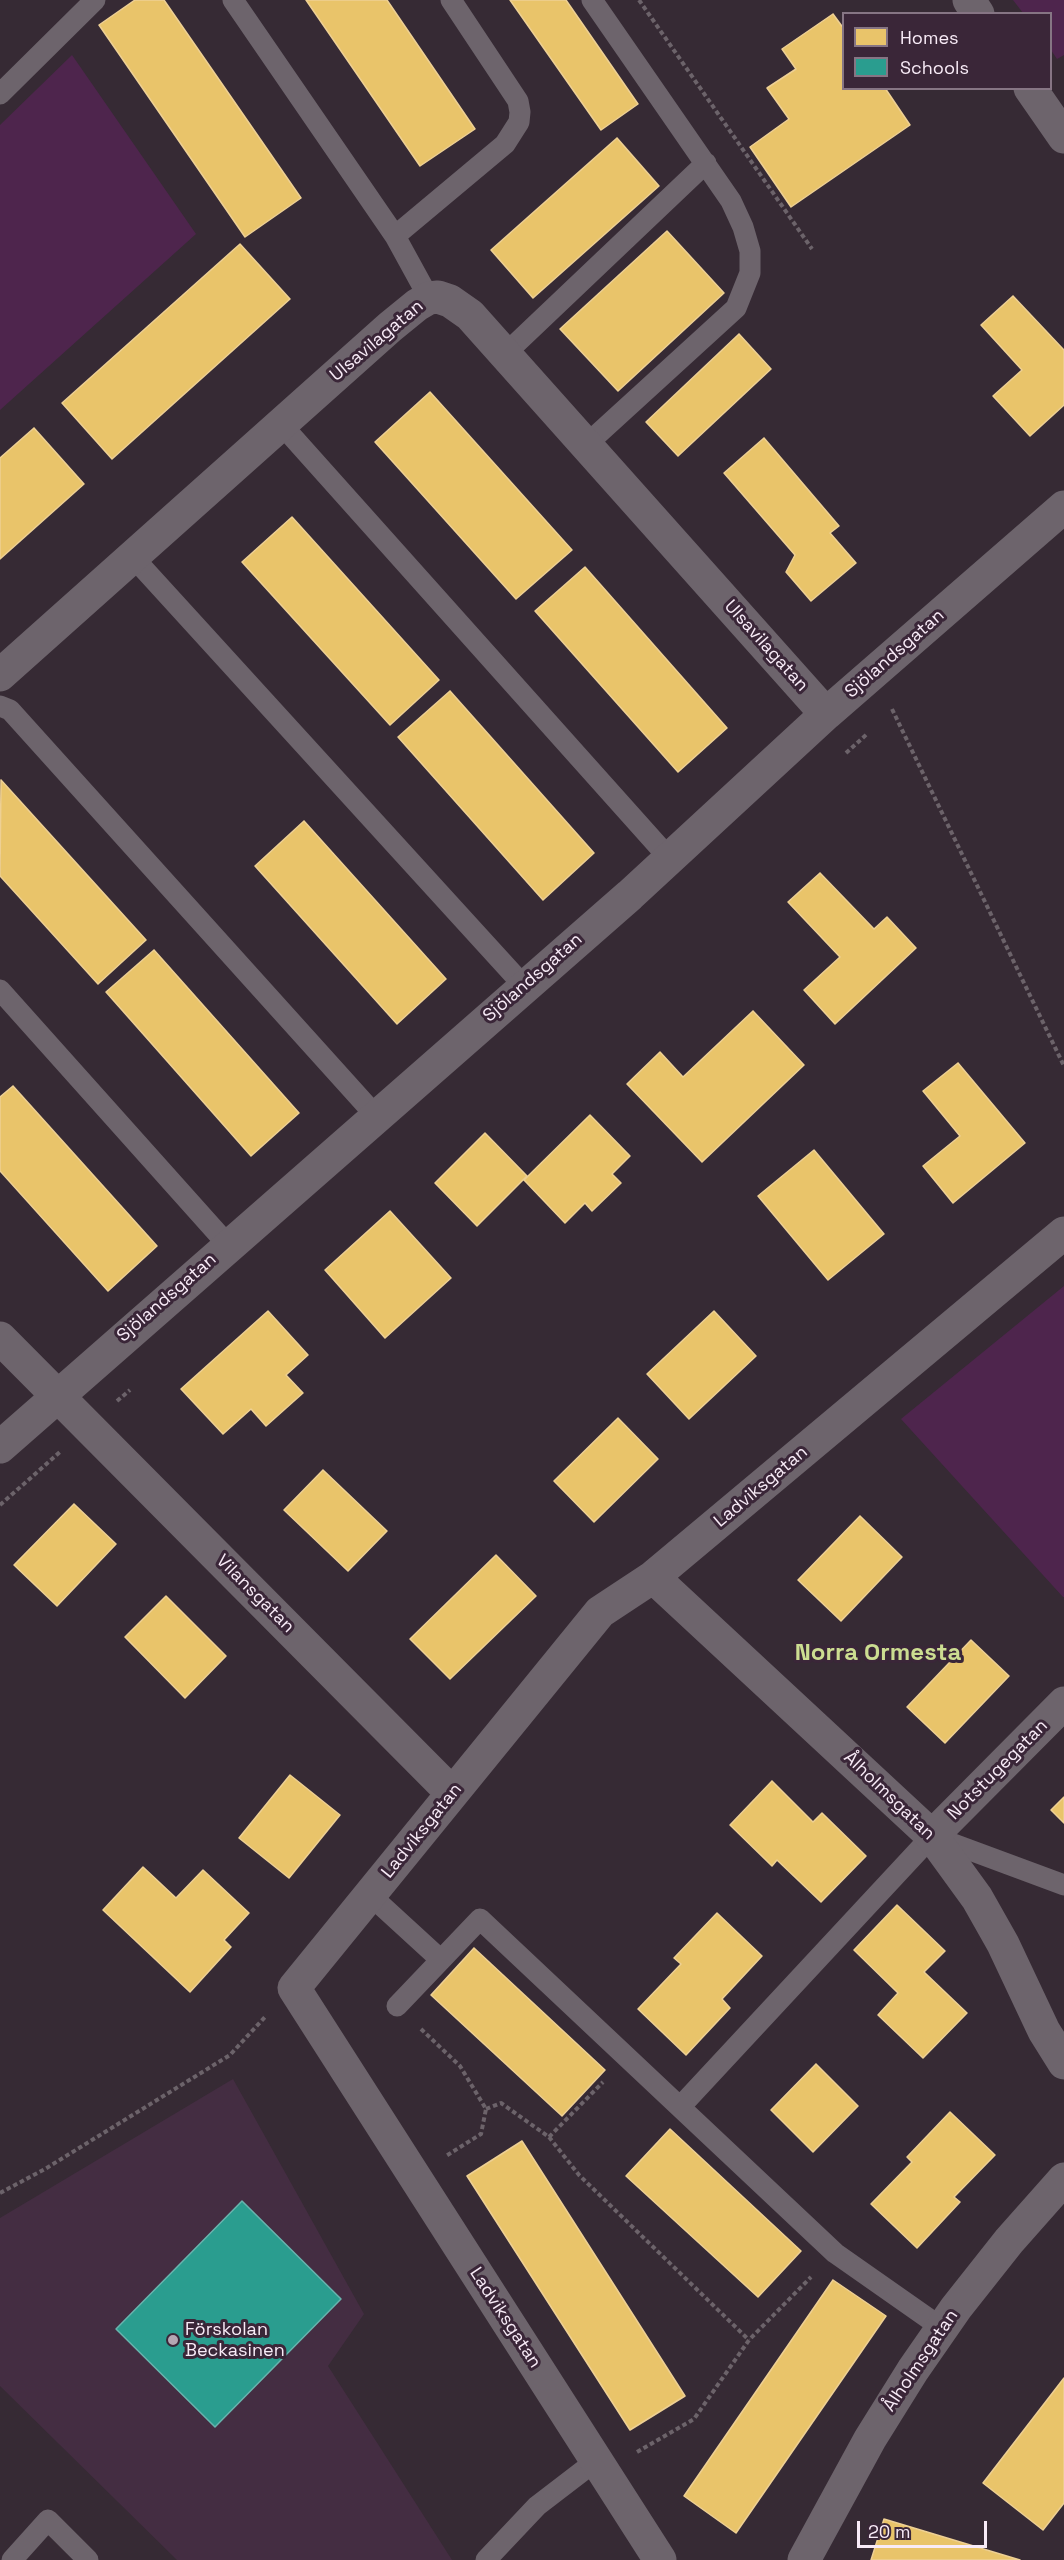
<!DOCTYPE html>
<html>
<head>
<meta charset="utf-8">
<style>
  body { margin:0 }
  #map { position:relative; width:1064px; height:2560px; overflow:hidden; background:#362a34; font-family:"Space Grotesk",sans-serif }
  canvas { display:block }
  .legend { position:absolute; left:842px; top:12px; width:210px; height:78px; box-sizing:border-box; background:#3a2638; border:2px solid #867584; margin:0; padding:8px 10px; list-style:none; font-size:18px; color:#f8ebf7 }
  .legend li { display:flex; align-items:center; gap:12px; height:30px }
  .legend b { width:30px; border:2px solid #867584 }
  .scale { position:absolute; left:857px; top:2521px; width:130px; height:27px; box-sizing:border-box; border:3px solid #f8ebf7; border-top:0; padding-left:8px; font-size:18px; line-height:21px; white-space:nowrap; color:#f8ebf7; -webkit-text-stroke:4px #3a2638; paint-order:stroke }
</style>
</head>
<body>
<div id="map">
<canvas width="1064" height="2560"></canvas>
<ul class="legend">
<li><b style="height:16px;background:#e9c46a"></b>Homes</li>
<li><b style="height:16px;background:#2a9d8f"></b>Schools</li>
</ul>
<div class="scale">20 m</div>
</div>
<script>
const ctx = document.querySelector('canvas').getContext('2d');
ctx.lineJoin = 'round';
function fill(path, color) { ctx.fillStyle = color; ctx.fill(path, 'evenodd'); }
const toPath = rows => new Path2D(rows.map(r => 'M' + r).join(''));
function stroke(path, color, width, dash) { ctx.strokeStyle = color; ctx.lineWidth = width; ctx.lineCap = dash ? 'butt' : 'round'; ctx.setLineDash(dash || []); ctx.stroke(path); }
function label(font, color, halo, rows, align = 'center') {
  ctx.font = font + ' "Space Grotesk",sans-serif'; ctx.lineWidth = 6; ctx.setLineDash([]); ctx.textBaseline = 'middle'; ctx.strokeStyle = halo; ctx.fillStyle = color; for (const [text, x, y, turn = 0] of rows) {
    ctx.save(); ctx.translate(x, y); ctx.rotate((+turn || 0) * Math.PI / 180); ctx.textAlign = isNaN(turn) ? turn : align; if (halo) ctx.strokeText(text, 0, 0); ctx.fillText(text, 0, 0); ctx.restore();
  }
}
const built = toPath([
  [233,2079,364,2314,328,2366,452,2560,177,2560,0,2386,0,2218]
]);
const green = toPath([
  [1013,0,1064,0,1064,55,1057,59,1051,50,1050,14,1023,13],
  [72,55,196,234,0,410,0,125],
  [1064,1286,1064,1597,1063,1597,901,1419]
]);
const homes = toPath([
  [135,0,164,0,301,198,245,237,99,25,135,0],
  [306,0,387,0,475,129,420,166,306,0],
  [510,0,566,0,638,104,601,130,510,0],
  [833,14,844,29,844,88,885,88,910,125,791,207,750,147,789,119,767,88,796,69,782,49,833,14],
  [617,138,659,186,533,298,491,250,617,138],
  [667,231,724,293,618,391,560,329,667,231],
  [240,244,290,299,112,459,62,403,240,244],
  [1013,296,1064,350,1064,405,1030,436,993,396,1022,370,981,325,1013,296],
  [739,334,771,369,678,456,646,422,739,334],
  [430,392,572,550,516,599,375,442,430,392],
  [34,428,84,484,0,559,0,458,34,428],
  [764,438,839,526,830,533,856,563,811,601,786,572,795,555,724,473,764,438],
  [292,517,439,680,390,725,242,562,292,517],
  [585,567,727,728,678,772,535,611,585,567],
  [450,691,594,853,543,900,398,737,450,691],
  [1,780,146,940,98,984,0,876,1,780],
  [304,821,446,979,397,1024,255,866,304,821],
  [820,873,874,929,887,917,916,948,835,1024,804,990,840,957,788,902,820,873],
  [154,950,299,1113,251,1156,106,992,154,950],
  [753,1011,804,1065,702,1162,627,1084,660,1052,683,1077,753,1011],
  [958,1063,1025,1143,953,1203,923,1166,960,1136,923,1091,958,1063],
  [13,1086,157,1246,108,1291,0,1171,0,1097,13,1086],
  [590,1115,630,1156,612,1174,621,1183,592,1211,585,1203,565,1223,524,1180,590,1115],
  [485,1133,527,1176,477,1226,435,1183,485,1133],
  [814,1150,884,1234,828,1280,758,1196,814,1150],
  [390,1211,451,1278,385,1338,325,1270,390,1211],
  [268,1311,308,1355,286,1375,303,1393,266,1426,251,1409,223,1434,181,1389,268,1311],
  [714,1311,756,1356,689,1419,647,1374,714,1311],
  [618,1418,658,1459,594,1522,554,1481,618,1418],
  [323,1470,387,1531,348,1571,284,1510,323,1470],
  [74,1504,116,1544,57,1606,14,1565,74,1504],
  [860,1516,902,1557,841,1621,798,1580,860,1516],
  [496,1555,536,1596,450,1679,410,1639,496,1555],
  [166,1596,226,1656,185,1698,125,1637,166,1596],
  [971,1640,1009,1676,945,1743,907,1707,971,1640],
  [290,1775,340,1815,289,1878,239,1838,290,1775],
  [772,1781,813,1822,822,1813,866,1856,821,1902,777,1860,772,1866,730,1825,772,1781],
  [1064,1797,1064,1823,1051,1810,1064,1797],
  [143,1867,176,1898,203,1870,249,1913,224,1940,231,1947,190,1992,103,1910,143,1867],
  [897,1905,945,1951,924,1972,967,2013,923,2058,878,2015,898,1993,854,1950,897,1905],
  [717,1913,762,1956,722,1999,730,2008,686,2055,638,2009,681,1964,674,1958,717,1913],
  [474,1948,605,2070,562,2116,431,1995,474,1948],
  [816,2064,858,2106,813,2152,771,2110,816,2064],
  [950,2112,995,2155,954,2197,960,2202,917,2248,871,2204,912,2162,907,2157,950,2112],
  [670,2129,801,2251,758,2297,626,2176,670,2129],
  [522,2141,685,2396,630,2430,467,2176,522,2141],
  [833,2280,886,2316,736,2533,684,2496,833,2280],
  [1064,2378,1064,2503,1043,2530,983,2483,1064,2378],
  [884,2519,1020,2560,871,2560,884,2519]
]);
const schools = toPath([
  [242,2201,341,2299,215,2427,116,2329,242,2201]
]);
const path = toPath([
  [639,0,812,249],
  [892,709,1064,1066],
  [846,753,867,734],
  [117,1401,130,1390],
  [0,1505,60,1452],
  [421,2029,460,2066,486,2109,481,2134,446,2156],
  [486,2109,501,2103,549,2137,579,2175,749,2340],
  [549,2137,603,2082],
  [0,2193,45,2169,230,2055,265,2017],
  [637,2452,694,2419,749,2340,811,2277]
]);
const service = toPath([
  [233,0,395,236,429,298],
  [0,94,95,0],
  [395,236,505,144,519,122,520,112,518,101,451,0],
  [505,354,706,163],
  [281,424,669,858],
  [587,444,736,308,750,273,750,251,743,227,731,201,592,0],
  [132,556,524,986],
  [0,706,10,710,376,1116],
  [0,990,228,1245],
  [370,1895,441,1960],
  [397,2006,480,1919,835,2253,942,2328],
  [680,2107,932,1836,1064,1885],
  [12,2560,48,2520,88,2560],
  [486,2560,537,2506,597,2460]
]);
const minor = toPath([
  [969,0,978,14],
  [1030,88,1064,137],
  [0,675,390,327,417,305,429,298,438,297,450,301,470,315,826,714],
  [0,1338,452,1793],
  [0,1447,630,895,826,714,1064,507],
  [653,1577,932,1836,977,1898,1003,1944,1044,2031,1064,2063],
  [932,1836,1064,1703],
  [660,2560,294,1988,600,1612,653,1577,1064,1233],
  [804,2560,870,2439,913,2370,956,2308,1009,2241,1064,2179]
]);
const markers = [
  [173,2340,6,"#b4a7b3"]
];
const streetNames = [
  ["Ulsavilagatan",377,341,-40],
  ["Ulsavilagatan",766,646,48],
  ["Sjölandsgatan",895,654,-41],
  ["Sjölandsgatan",533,978,-41],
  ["Sjölandsgatan",167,1298,-41],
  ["Ladviksgatan",761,1487,-40],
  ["Vilansgatan",255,1594,45],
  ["Notstugegatan",998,1770,-45],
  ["Ålholmsgatan",889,1796,44],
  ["Ladviksgatan",422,1831,-51],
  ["Ladviksgatan",505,2318,57],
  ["Ålholmsgatan",921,2361,-56]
];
const poiNames = [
  ["Förskolan",185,2330],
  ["Beckasinen",185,2351]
];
const districtNames = [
  ["Norra Ormesta",878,1653]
];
fill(built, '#442d42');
fill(green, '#4e254d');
fill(homes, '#e9c46a');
stroke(homes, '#eed094', 1.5);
fill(schools, '#2a9d8f');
stroke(schools, '#68b4ae', 1.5);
stroke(path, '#6c636a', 4, [4.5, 3]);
stroke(service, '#6d646c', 21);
stroke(minor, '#6d646c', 33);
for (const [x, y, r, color] of markers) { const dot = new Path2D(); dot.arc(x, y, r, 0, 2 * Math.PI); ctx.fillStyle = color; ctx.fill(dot); stroke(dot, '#3a2638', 2); }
label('18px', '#f8ebf7', '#3a2638', streetNames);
label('18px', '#f8ebf7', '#3a2638', poiNames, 'left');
label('bold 24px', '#ccdd91', '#3a2638', districtNames);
</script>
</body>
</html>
